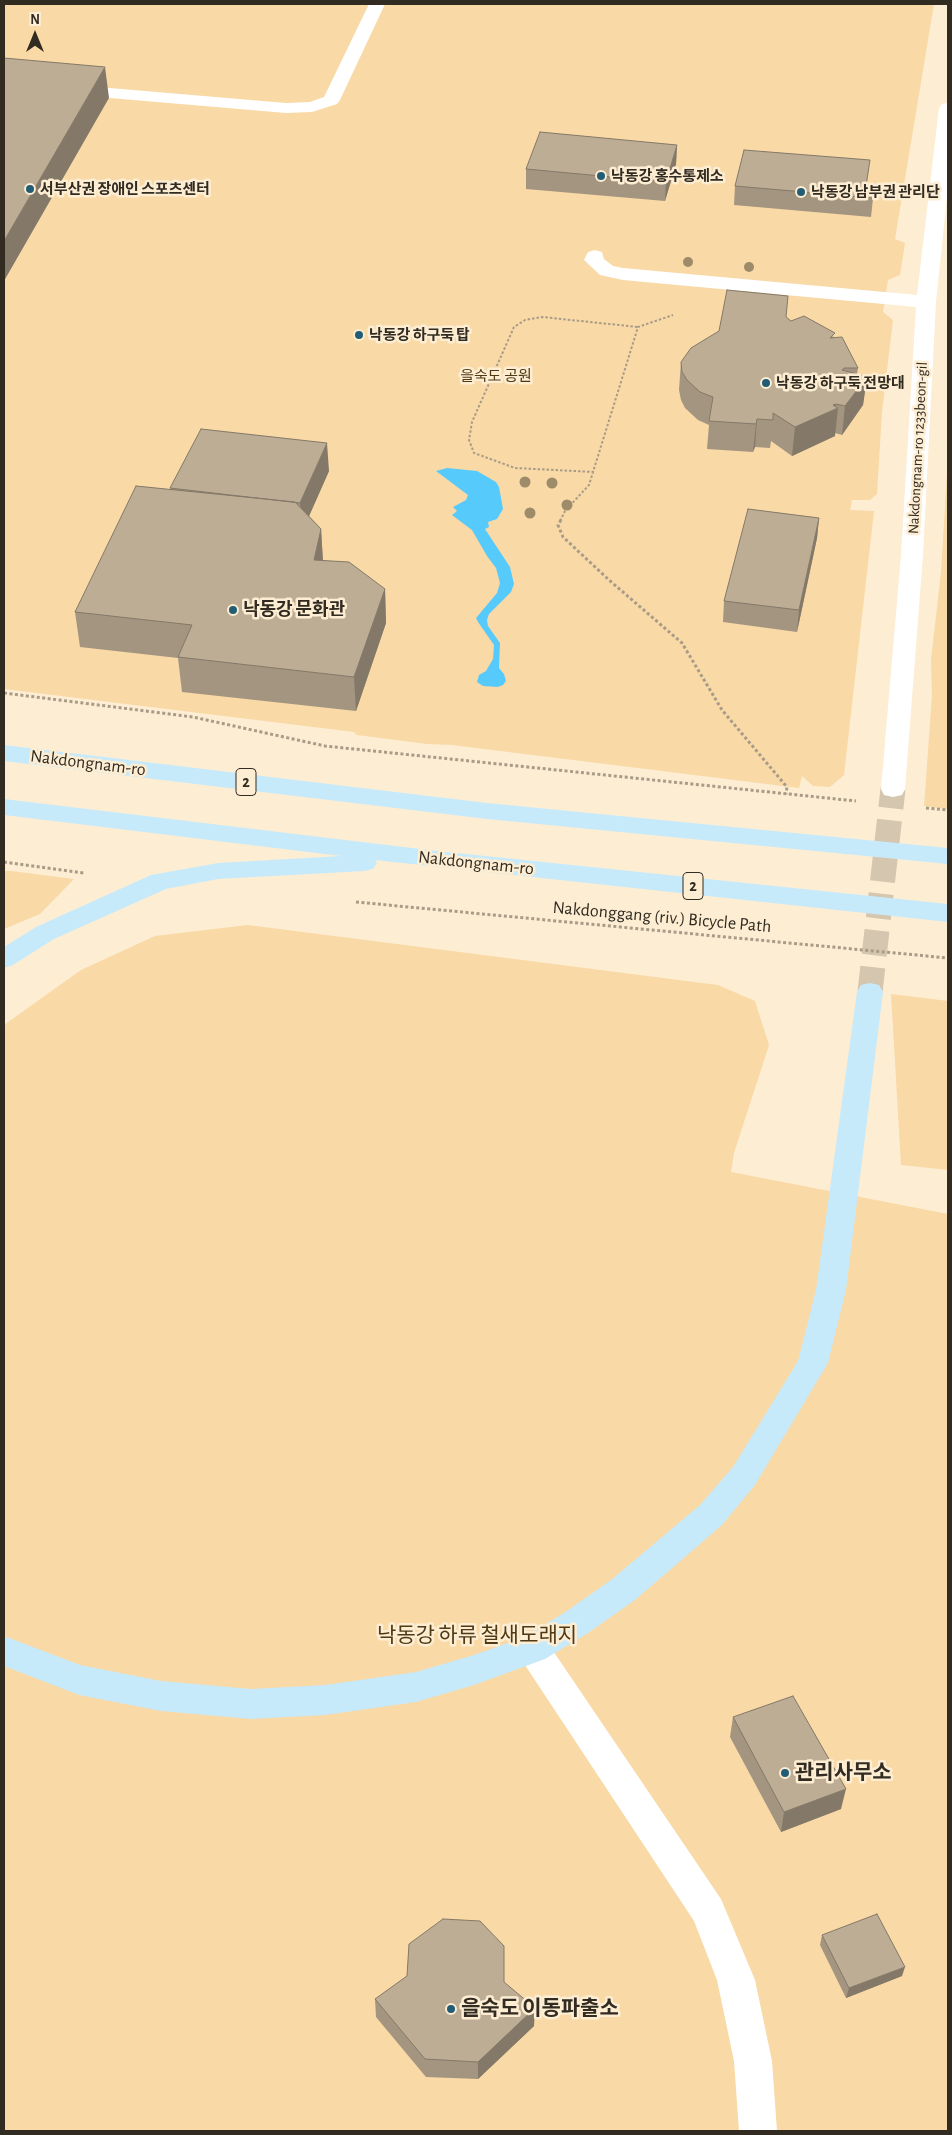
<!DOCTYPE html>
<html>
<head>
<meta charset="utf-8">
<style>
  body { margin:0 }
  #map { position:relative; width:952px; height:2135px; overflow:hidden; background:#fdedd3; font-family:"Alegreya Sans",sans-serif }
  canvas { display:block }
  .frame { position:absolute; inset:0; border:5px solid #312b21; pointer-events:none }
  .north { position:absolute; left:10px; top:10px; width:50px; height:50px; -webkit-text-stroke:4px #fdedd3; paint-order:stroke; rotate:0deg; font-size:14px; font-weight:700; line-height:20px; text-align:center; color:#312b21 }
  .north::after { content:''; display:block; margin:auto; width:18px; height:22px; background:#312b21; clip-path:polygon(50% 0,100% 100%,50% 72%,0 100%) }
</style>
</head>
<body>
<div id="map">
<canvas width="952" height="2135"></canvas>
<div class="frame"></div>
<div class="north">N</div>
</div>
<script>
const ctx = document.querySelector('canvas').getContext('2d');
ctx.lineJoin = 'round';
function fill(path, color) { ctx.fillStyle = color; ctx.fill(path, 'evenodd'); }
const toPath = rows => new Path2D(rows.map(r => 'M' + r).join(''));
function stroke(path, color, width, dash) { ctx.strokeStyle = color; ctx.lineWidth = width; ctx.lineCap = dash ? 'butt' : 'round'; ctx.setLineDash(dash || []); ctx.stroke(path); }
function label(font, color, halo, rows, align = 'center') {
  ctx.font = font + ' "Alegreya Sans","Noto Sans KR",sans-serif'; ctx.lineWidth = 5; ctx.setLineDash([]); ctx.textBaseline = 'middle'; ctx.strokeStyle = halo; ctx.fillStyle = color; for (const [text, x, y, turn = 0] of rows) {
    ctx.save(); ctx.translate(x, y); ctx.rotate((+turn || 0) * Math.PI / 180); ctx.textAlign = isNaN(turn) ? turn : align; if (halo) ctx.strokeText(text, 0, 0); ctx.fillText(text, 0, 0); ctx.restore();
  }
}
const green = toPath([
  [4,4,934,4,895,239,905,243,900,275,888,280,883,312,893,320,882,412,877,494,870,500,852,500,850,510,874,511,844,775,830,787,813,786,802,776,799,788,452,745,427,744,357,735,354,732,4,689],
  [948,456,948,809,924,806,932,695,931,660,941,572],
  [4,871,11,871,74,879,40,914,4,929],
  [248,925,718,985,755,1001,769,1045,734,1153,731,1172,948,1214,948,2131,4,2131,4,1025,81,970,155,936],
  [891,994,948,1001,948,1170,901,1165]
]);
const water = toPath([
  [447,468,477,471,496,482,499,487,503,509,497,519,488,522,489,527,485,529,510,567,514,584,511,592,489,614,487,620,488,626,500,643,499,668,504,674,506,681,503,685,498,687,483,686,477,682,479,675,486,671,493,659,494,645,478,622,476,618,497,593,500,583,496,568,487,556,472,530,452,515,457,511,453,507,466,500,468,495,436,471]
]);
const minorTunnel = toPath([
  [870,992,893,789]
]);
const pathFar1 = toPath([
  [594,472,515,468,474,453,469,440,472,422,514,327,525,320,542,317,638,327],
  [560,521,565,511,589,485,638,327,673,315]
]);
const path = toPath([
  [561,520,558,525,563,537,609,580,682,643,722,710,787,787,786,794],
  [4,693,193,717,325,746,856,801],
  [926,808,948,810],
  [4,862,84,873],
  [356,902,948,958]
]);
const minor = toPath([
  [369,4,385,4,340,100,337,104,312,112,286,113,4,89,4,79,286,103,310,102,324,97,369,4],
  [948,103,948,187,936,302,923,555,905,789,902,795,893,797,884,795,881,789,901,555,916,307,623,280,600,275,584,260,588,252,595,250,602,252,604,259,613,266,623,268,917,295,939,108,942,104,948,103],
  [533,1634,545,1639,721,1899,755,1980,772,2061,777,2131,739,2131,734,2061,717,1980,694,1921,521,1659,516,1649,521,1639,533,1634]
]);
const major = toPath([
  [4,745,487,803,948,848,948,864,487,819,4,761,4,745],
  [4,799,437,851,948,904,948,922,375,860,377,863,373,869,364,871,218,879,166,889,54,939,13,965,4,968,4,947,36,927,151,875,218,863,341,856,4,815,4,799],
  [870,983,879,985,883,992,846,1290,828,1363,755,1485,722,1525,635,1600,588,1633,545,1659,474,1685,416,1702,325,1715,251,1719,161,1711,79,1695,4,1666,4,1636,80,1665,161,1681,251,1689,325,1685,416,1672,474,1655,522,1638,564,1613,611,1580,700,1505,733,1467,798,1361,816,1290,857,992,861,985,870,983]
]);
const trees = [
  [688,262,5],
  [749,267,5],
  [525,482,5.5],
  [552,483,5.5],
  [567,505,5.5],
  [530,513,5.5]
];
const wall = toPath([
  [677,145,676,164,665,201,526,189,526,169],
  [735,186,866,187,874,189,871,217,734,205],
  [786,317,791,321,834,337,858,368,857,374,867,377,863,405,842,435,835,433,835,436,792,456,771,441,770,448,755,447,753,452,707,449,709,425,698,420,685,408,681,400,679,390,681,362],
  [329,471,309,516,321,529,323,561,385,589,386,623,356,711,182,692,178,658,80,647,75,612,170,490,170,488],
  [819,518,817,538,797,632,723,622,724,601],
  [733,1717,841,1809,781,1832,730,1737],
  [822,1935,902,1976,846,1998,820,1945],
  [504,1982,534,2026,478,2079,426,2077,376,2017,375,1999]
]);
const shadedWall = toPath([
  [105,67,109,98,4,281,4,241],
  [677,145,676,164,665,201,666,182],
  [867,377,863,405,842,435,845,406],
  [836,404,835,410,838,408,835,436,792,456,795,427,833,405],
  [757,419,755,447,753,452,756,424],
  [327,443,329,471,302,532,300,503],
  [819,518,817,538,797,632,799,610],
  [321,529,323,563,314,560],
  [385,589,386,623,356,711,354,677],
  [846,1789,841,1809,781,1832,784,1812],
  [905,1967,902,1976,846,1998,849,1988],
  [535,2008,534,2026,478,2079,478,2062]
]);
const building = toPath([
  [4,58,105,67,4,241,4,58],
  [540,132,677,145,666,182,526,169,540,132],
  [744,150,870,160,866,186,874,189,873,198,735,186,744,150],
  [727,290,788,296,786,317,791,321,804,316,835,333,830,338,842,337,858,368,844,368,842,370,867,377,845,406,836,404,833,405,838,408,795,427,773,413,773,420,757,419,756,424,709,421,713,397,700,392,687,380,682,372,681,362,691,348,719,331,727,290],
  [201,429,327,443,300,503,170,488,201,429],
  [136,486,295,502,321,529,314,560,349,562,385,589,354,677,178,657,192,625,75,612,136,486],
  [748,509,819,518,799,610,724,601,748,509],
  [793,1696,846,1789,784,1812,733,1717,793,1696],
  [877,1914,905,1967,849,1988,822,1935,877,1914],
  [443,1919,480,1921,504,1946,504,1982,535,2008,478,2062,425,2059,375,1999,407,1976,409,1944,443,1919]
]);
const markers = [
  [601,176,5,"#225d75"],
  [30,189,5,"#225d75"],
  [801,192,5,"#225d75"],
  [359,335,5,"#225d75"],
  [766,383,5,"#225d75"],
  [233,610,5,"#225d75"],
  [785,1773,5,"#225d75"],
  [451,2009,5,"#225d75"]
];
const farPoinames = [
  ["낙동강 홍수통제소",611,176],
  ["서부산권 장애인 스포츠센터",40,189],
  ["낙동강 남부권 관리단",811,192],
  ["낙동강 하구둑 탑",369,335],
  ["낙동강 하구둑 전망대",776,383]
];
const farParknames = [
  ["을숙도 공원",496,376]
];
const farStreetnames = [
  ["Nakdongnam-ro 1233beon-gil",918,448,-87]
];
const shields = [
  [246,782,20],
  [693,886,20]
];
const shieldNames = [
  ["2",246,782],
  ["2",693,886]
];
const poiNames = [
  ["낙동강 문화관",243,610]
];
const streetNames = [
  ["Nakdongnam-ro",88,763,7],
  ["Nakdongnam-ro",476,863,6],
  ["Nakdonggang (riv.) Bicycle Path",662,917,5]
];
const nearParknames = [
  ["낙동강 하류 철새도래지",477,1636]
];
const nearPoinames = [
  ["관리사무소",795,1773],
  ["을숙도 이동파출소",461,2009]
];
fill(green, '#f9d9a6');
fill(water, '#57cafc');
stroke(minorTunnel, '#d4c6af', 25, [25, 12]);
stroke(pathFar1, '#a89c88', 2, [2.5, 2]);
stroke(path, '#a89c88', 3, [3, 2.5]);
fill(minor, '#fff');
fill(major, '#c7eafb');
ctx.fillStyle = '#9e8b6a';
for (const [x, y, r] of trees) { ctx.beginPath(); ctx.arc(x, y, r, 0, 2 * Math.PI); ctx.fill(); }
fill(wall, '#a39580');
fill(shadedWall, '#847968');
fill(building, '#bdad95');
stroke(building, '#847968', 1);
for (const [x, y, r, color] of markers) { const dot = new Path2D(); dot.arc(x, y, r, 0, 2 * Math.PI); ctx.fillStyle = color; ctx.fill(dot); stroke(dot, '#fdedd3', 2); }
label('bold 15px', '#312b21', '#fdedd3', farPoinames, 'left');
label('15px', '#503a14', '#fdedd3', farParknames);
label('15px', '#312b21', '#fdedd3', farStreetnames);
for (const [x, y, w] of shields) { const box = new Path2D(); box.roundRect(x - w / 2, y - 13.5, w, 27, 4); ctx.fillStyle = '#fdedd3'; ctx.fill(box); stroke(box, '#312b21', 1); }
label('bold 16px', '#312b21', null, shieldNames);
label('bold 18px', '#312b21', '#fdedd3', poiNames, 'left');
label('18px', '#312b21', '#fdedd3', streetNames);
label('21px', '#503a14', '#fdedd3', nearParknames);
label('bold 21px', '#312b21', '#fdedd3', nearPoinames, 'left');
</script>
</body>
</html>
